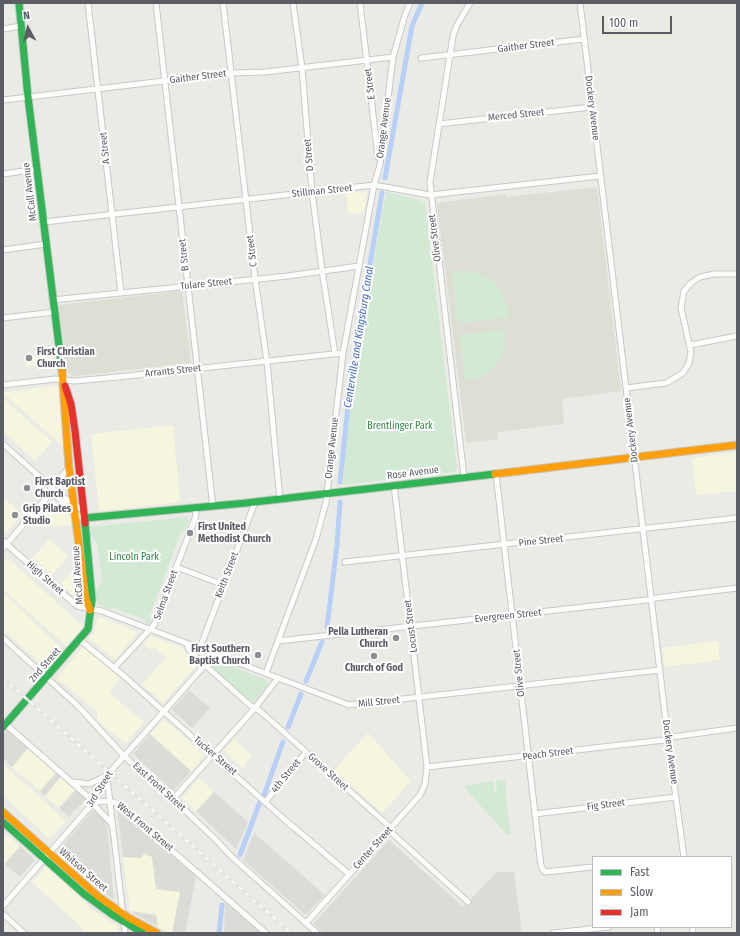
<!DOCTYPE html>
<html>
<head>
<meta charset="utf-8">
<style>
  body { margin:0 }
  #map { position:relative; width:740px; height:936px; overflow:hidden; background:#ebebe6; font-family:"Fira Sans Condensed",sans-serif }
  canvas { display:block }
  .frame { position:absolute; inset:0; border:4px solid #5b5d64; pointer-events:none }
  .legend { position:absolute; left:592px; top:856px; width:140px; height:72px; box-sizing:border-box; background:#fff; border:1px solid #bdbec1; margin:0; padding:5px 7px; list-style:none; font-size:12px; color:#5b5d64 }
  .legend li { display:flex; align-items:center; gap:8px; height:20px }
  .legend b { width:20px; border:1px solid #bdbec1 }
  .north { position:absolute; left:8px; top:8px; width:40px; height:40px; -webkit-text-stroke:3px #fff; paint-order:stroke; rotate:353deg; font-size:11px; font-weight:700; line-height:16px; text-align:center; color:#5b5d64 }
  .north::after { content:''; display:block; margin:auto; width:14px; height:18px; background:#5b5d64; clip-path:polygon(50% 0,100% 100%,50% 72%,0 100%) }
  .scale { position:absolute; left:602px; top:16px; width:70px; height:18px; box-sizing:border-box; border:2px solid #5b5d64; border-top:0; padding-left:5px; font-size:12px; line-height:14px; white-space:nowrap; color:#5b5d64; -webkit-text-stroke:3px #fff; paint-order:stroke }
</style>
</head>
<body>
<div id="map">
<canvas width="740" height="936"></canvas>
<div class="frame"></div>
<ul class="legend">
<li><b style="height:5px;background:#30b455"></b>Fast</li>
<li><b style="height:5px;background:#ff9f0a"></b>Slow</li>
<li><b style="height:5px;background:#e5322d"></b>Jam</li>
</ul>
<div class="north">N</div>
<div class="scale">100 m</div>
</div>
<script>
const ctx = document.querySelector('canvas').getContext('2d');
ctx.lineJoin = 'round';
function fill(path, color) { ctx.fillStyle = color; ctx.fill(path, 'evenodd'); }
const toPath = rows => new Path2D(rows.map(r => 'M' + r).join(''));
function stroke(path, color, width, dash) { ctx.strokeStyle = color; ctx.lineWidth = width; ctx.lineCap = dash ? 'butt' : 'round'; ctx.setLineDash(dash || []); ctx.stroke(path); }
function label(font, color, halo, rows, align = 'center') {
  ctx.font = font + ' "Fira Sans Condensed",sans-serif'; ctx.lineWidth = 4; ctx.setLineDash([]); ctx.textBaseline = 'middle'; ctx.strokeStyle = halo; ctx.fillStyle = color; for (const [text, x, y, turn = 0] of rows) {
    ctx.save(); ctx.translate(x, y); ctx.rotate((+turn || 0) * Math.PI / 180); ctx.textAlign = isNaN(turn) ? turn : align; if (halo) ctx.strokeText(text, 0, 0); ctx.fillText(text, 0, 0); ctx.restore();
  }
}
const commercial = toPath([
  [367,192,364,212,348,214,346,193],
  [52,353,53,364,26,367,26,357],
  [58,385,63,446,3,393],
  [3,398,52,442,35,461,3,431],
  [173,425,180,502,99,511,91,434],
  [737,452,737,491,696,495,692,458],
  [3,497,22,514,5,534,3,532],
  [55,503,71,517,72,524,44,528,38,522],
  [49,539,68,556,52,575,33,558],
  [7,558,84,627,67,647,3,589,3,563],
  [77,566,81,595,78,600,61,584],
  [3,592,63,650,47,669,3,630],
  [100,617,138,632,115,660,94,642,87,640,94,633,96,622],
  [150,636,180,647,199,663,163,703,142,684,166,658,155,647,151,650,143,643],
  [718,641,720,660,664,667,662,648],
  [88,644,125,673,109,693,144,722,127,742,124,742,97,720,97,712,57,678,83,646],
  [164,719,205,755,191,771,150,734],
  [368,733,411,781,382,813,334,770],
  [234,739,252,756,242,768,224,751],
  [29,747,57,772,40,791,12,767],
  [3,764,66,821,50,839,3,796],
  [61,776,76,789,59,808,45,796],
  [199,778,214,792,196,811,182,798],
  [3,832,20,846,5,864,3,862],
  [144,853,152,857,180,892,172,933,158,927,156,915,130,911,123,857,140,858],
  [47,865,74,889,91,909,118,927,119,933,84,933,78,924,32,882]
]);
const industrial = toPath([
  [189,690,210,708,192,728,172,710],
  [8,728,29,747,12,767,3,758,3,735],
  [150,734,191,771,174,790,172,790,133,754],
  [57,772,61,776,45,796,40,791],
  [76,789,86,799,69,817,59,808],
  [214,792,248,822,236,849,196,811],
  [117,809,196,876,185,933,172,933,180,892,156,889,152,857,144,853,141,858,123,857],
  [92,811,95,811,107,823,114,900,89,881,57,852],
  [254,833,325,895,307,914,304,914,243,860],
  [389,840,463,907,497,872,514,872,522,933,324,933,313,924],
  [20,846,35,860,20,877,5,864],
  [225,901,262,933,224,933],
  [130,911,156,915,158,927]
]);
const education = toPath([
  [597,187,621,391,562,399,564,424,498,432,498,439,466,443,437,203,506,194,506,197],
  [182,291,191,363,77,376,71,375,67,371,58,305]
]);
const green = toPath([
  [386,192,420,200,425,203,457,469,455,472,343,485,348,417,355,367],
  [452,271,469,271,491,279,499,288,505,298,510,317,462,323,457,320],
  [505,329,505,349,497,365,482,377,465,381,460,338,462,335],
  [187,517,189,521,185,531,181,532,150,615,151,623,147,624,144,619,114,608,109,609,98,604,95,592,102,583,97,543,90,535,89,527],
  [216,660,266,680,268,685,254,702,251,702,212,667,214,661],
  [505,780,507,805,511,835,507,835,463,786,493,781,494,792,497,795,496,781]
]);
const canal = toPath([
  [385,178,412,26,422,3],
  [340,482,351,377,382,193],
  [327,627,337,545,340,502],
  [306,681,322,642],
  [288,727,301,694],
  [264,795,283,742],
  [240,855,260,802],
  [219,933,222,905]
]);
const street = toPath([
  [88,3,121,293],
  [156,3,213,507],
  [223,3,255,278,267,362,280,500],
  [293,3,302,68,312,192,322,270,335,354],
  [360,3,378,157],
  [580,3,668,739,684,857],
  [3,29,21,26],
  [421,58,584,39],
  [3,100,232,73,265,72,393,57],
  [439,124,592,107],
  [3,174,38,169],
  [44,222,374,185,430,195,600,176],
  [3,250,46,244],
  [52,300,288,276,359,266],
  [3,318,54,312],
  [690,345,737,336],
  [3,385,55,379,74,381,118,377,343,353],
  [626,388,666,383,683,373,689,363,691,352,681,308,684,291,691,283,700,277,714,274,737,274],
  [3,444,49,485,56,496,76,514,85,518],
  [496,474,541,866,545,872,593,867],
  [464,477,430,182,453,36,457,25,470,3],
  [52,489,84,511],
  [3,541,77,606,102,611,349,705,660,670],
  [3,548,49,495,51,488,69,468],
  [345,562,737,518],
  [176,567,224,585],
  [3,638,79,707,124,756,173,799,215,839,231,856,317,933],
  [80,640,124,676,284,819,349,874],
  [278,641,647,600,656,598,737,588],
  [187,644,189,650,205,665,251,706,260,711,388,825,392,833,468,902],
  [200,648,255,502],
  [114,668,154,625,196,516,195,509],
  [266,673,316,539,326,502,343,353,374,185,380,165,393,57,405,15,410,3],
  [3,722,94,802,109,801,119,804,266,933],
  [427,767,664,740,672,737,737,728],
  [107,777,125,933],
  [73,782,89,784,106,776],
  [173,799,255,708,278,678],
  [266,801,306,752],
  [94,802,96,807,112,824],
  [535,814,676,797],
  [3,906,94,802,110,772,205,665,210,652],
  [3,914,24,933],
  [306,923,420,795,425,784,427,767,394,485],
  [657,927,658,933],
  [692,927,693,933],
  [553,933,609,927]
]);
const fast = toPath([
  [19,3,28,97,62,370],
  [85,518,246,503,495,474],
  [3,727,88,629,92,599,85,523],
  [3,822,84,894,113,915,143,933]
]);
const slow = toPath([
  [62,370,69,468,86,599,90,610],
  [495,474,737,445],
  [3,812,99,897,129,918,157,933]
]);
const jam = toPath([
  [65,386,71,404,75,431,85,523]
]);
const rail = toPath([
  [3,678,291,933]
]);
const markers = [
  [29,358,4,"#8d8f92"],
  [27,488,4,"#8d8f92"],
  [15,515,4,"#8d8f92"],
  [190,533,4,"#8d8f92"],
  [396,638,4,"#8d8f92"],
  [258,655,4,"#8d8f92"],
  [374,656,4,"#8d8f92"]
];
const streetNames = [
  ["Gaither Street",526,46,-7],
  ["Gaither Street",198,77,-7],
  ["E Street",370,84,-97],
  ["Dockery Avenue",592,108,83],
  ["Merced Street",516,115,-6],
  ["Orange Avenue",384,128,-83],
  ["A Street",105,148,-96],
  ["D Street",309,155,-95],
  ["Stillman Street",322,191,-6],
  ["McCall Avenue",30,192,-97],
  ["Olive Street",435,238,-97],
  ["C Street",252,251,-97],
  ["B Street",184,255,-96],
  ["Tulare Street",206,284,-6],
  ["Arrants Street",173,371,-6],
  ["Dockery Avenue",631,430,-97],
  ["Orange Avenue",332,448,-84],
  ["Rose Avenue",413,473,-7],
  ["Pine Street",541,541,-6],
  ["McCall Avenue",78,575,-94],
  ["Keith Street",227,575,-69],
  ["High Street",45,578,41],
  ["Selma Street",166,595,-70],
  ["Evergreen Street",508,616,-6],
  ["Locust Street",411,626,-97],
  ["2nd Street",45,665,-49],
  ["Olive Street",519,673,-96],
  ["Mill Street",379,702,-6],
  ["Dockery Avenue",670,752,82],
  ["Peach Street",548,754,-7],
  ["Tucker Street",215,756,41],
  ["Grove Street",328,772,42],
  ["4th Street",286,776,-51],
  ["East Front Street",159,787,42],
  ["3rd Street",100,789,-58],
  ["Fig Street",606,805,-7],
  ["West Front Street",145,827,40],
  ["Center Street",373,848,-48],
  ["Whitson Street",83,870,41]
];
const poiNames = [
  ["First Christian",37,352],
  ["Church",37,364],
  ["First Baptist",35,482],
  ["Church",35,494],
  ["Grip Pilates",23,509],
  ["Studio",23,521],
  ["First United",198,527],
  ["Methodist Church",198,539],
  ["Pella Lutheran",388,632,"right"],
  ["Church",388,644,"right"],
  ["First Southern",250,649,"right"],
  ["Baptist Church",250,661,"right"],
  ["Church of God",374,668,"center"]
];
const parkNames = [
  ["Brentlinger Park",400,426],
  ["Lincoln Park",134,557]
];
const waterNames = [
  ["Centerville and Kingsburg Canal",359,337,-81]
];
fill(commercial, '#f6f5de');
fill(industrial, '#dcdcd7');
fill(education, '#dfded5');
fill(green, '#d2e9d4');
stroke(canal, '#b8d0f8', 5);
stroke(street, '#c8c9c8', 7);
stroke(fast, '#c7c8c8', 9);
stroke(slow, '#c7c8c8', 9);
stroke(jam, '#c7c8c8', 9);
stroke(street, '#fcfcfb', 5);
stroke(fast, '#30b455', 7);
stroke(slow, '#ff9f0a', 7);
stroke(jam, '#e5322d', 7);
stroke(rail, '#e3e3e3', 3);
stroke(rail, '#fff', 1.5, [4.5]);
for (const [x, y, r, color] of markers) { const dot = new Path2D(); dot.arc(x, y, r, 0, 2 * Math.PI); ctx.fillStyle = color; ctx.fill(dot); stroke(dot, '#fff', 1.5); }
label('10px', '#5b5d64', '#fff', streetNames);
label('bold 10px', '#5b5d64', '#fff', poiNames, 'left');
label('10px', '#328445', '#fff', parkNames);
label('italic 11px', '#4169c6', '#fff', waterNames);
</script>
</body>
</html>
